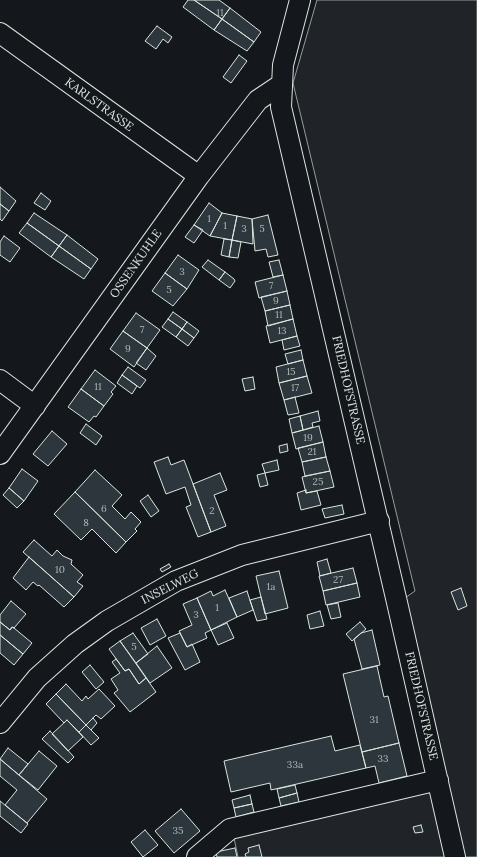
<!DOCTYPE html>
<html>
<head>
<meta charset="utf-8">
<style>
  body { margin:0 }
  canvas { display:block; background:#14181c }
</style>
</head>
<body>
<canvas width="477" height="857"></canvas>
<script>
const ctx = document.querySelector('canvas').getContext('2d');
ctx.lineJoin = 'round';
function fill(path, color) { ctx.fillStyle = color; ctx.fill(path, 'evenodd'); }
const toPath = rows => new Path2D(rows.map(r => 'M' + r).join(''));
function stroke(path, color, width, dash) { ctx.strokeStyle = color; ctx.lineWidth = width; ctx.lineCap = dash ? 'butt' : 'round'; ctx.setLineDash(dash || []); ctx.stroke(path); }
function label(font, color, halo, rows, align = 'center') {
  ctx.font = font + ' Lora,serif'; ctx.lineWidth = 3; ctx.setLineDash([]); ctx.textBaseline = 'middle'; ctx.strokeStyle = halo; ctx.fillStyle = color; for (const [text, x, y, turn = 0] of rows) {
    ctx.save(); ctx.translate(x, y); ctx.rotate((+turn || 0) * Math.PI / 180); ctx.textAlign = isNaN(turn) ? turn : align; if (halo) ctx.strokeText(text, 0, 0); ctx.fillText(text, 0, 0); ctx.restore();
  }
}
const green = toPath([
  [317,0,477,0,477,857,238,857,234,838,449,787,405,598,415,591,293,83,317,0]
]);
const building = toPath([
  [188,0,194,0,222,19,214,30,183,7,188,0],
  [194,0,219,0,230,8,222,19,194,0],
  [230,8,261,32,254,42,222,19,230,8],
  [222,19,254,42,247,51,214,30,222,19],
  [157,26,172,37,168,43,163,39,156,49,145,41,157,26],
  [239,55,247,61,231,83,223,77,239,55],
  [0,187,16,201,9,211,0,204,0,187],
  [41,193,51,201,45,210,34,203,41,193],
  [209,203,222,213,210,236,194,225,209,203],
  [0,204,9,211,2,221,0,219,0,204],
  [34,213,67,235,59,246,27,223,34,213],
  [222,213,237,216,232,240,210,236,222,213],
  [268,215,278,255,268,257,266,249,255,251,252,219,268,215],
  [237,216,252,219,253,244,232,240,237,216],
  [27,223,59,246,51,257,19,233,27,223],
  [194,225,203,230,194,243,185,237,194,225],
  [67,235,98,259,91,269,59,246,67,235],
  [4,236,20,248,10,262,0,255,0,242,4,236],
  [224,239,232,240,229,257,221,255,224,239],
  [232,240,241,242,238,258,229,257,232,240],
  [59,246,91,269,84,279,51,257,59,246],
  [178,255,199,270,187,289,165,273,178,255],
  [208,260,225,272,219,280,202,267,208,260],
  [279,260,283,275,273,277,269,262,279,260],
  [225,272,234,279,235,281,230,288,219,280,225,272],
  [165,273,187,289,173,306,152,291,165,273],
  [283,275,287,291,259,298,255,282,283,275],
  [287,291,290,305,265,311,261,297,287,291],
  [290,305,293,319,268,326,265,311,290,305],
  [173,312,187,322,182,329,168,319,173,312],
  [136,313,160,330,147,348,123,331,136,313],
  [168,319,182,329,176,337,162,327,168,319],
  [293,319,297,336,270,343,266,326,293,319],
  [187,322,199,331,194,338,182,329,187,322],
  [182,329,194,338,188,346,176,337,182,329],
  [123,331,147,348,134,367,110,349,123,331],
  [297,336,300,346,284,350,282,340,297,336],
  [147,348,156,356,146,370,136,363,147,348],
  [301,350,303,360,288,364,285,354,301,350],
  [303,360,307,376,279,383,276,367,303,360],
  [128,367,146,380,140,388,122,375,128,367],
  [95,370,116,386,111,392,113,394,104,406,81,389,95,370],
  [122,375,137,386,132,394,117,383,122,375],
  [307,376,312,393,284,400,279,383,307,376],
  [253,377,255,389,245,391,242,379,253,377],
  [81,389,104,406,96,417,94,416,89,422,68,407,81,389],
  [295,397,299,413,288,415,284,400,295,397],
  [318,411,320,421,312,423,313,427,303,430,300,416,318,411],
  [300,416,303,430,292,433,289,419,300,416],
  [86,424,102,436,96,445,80,433,86,424],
  [319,426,323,442,296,449,292,433,319,426],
  [52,431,67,444,48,466,33,454,52,431],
  [323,442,326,457,302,462,298,448,323,442],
  [287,444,288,451,280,453,279,446,287,444],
  [168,457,171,465,184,460,211,532,198,537,186,507,191,505,185,487,166,494,154,462,168,457],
  [326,457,330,471,305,476,302,462,326,457],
  [277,460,279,470,265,473,262,464,277,460],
  [22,469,38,481,24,501,9,488,22,469],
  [95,470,122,495,112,506,125,519,131,512,141,522,135,529,137,531,126,542,75,492,95,470],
  [330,471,334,487,306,493,302,477,330,471],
  [220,473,227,490,214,495,226,526,211,532,193,484,220,473],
  [265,473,268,485,260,487,257,475,265,473],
  [9,488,24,501,17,508,3,495,9,488],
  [306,490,306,493,317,491,321,505,301,510,297,493,306,490],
  [75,492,126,542,116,553,92,529,81,540,54,514,75,492],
  [148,495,159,511,151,517,140,501,148,495],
  [342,505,344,514,325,518,322,509,342,505],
  [34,540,52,556,57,550,63,556,72,560,71,564,83,575,77,582,83,586,74,597,23,552,34,540],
  [29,557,74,597,64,607,39,585,38,586,33,582,26,590,13,578,29,557],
  [327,559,331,573,320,576,317,562,327,559],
  [169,564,171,567,162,572,160,569,169,564],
  [353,568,357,583,323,591,319,576,353,568],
  [279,571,288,608,265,614,256,576,279,571],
  [357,583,360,597,326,605,323,591,357,583],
  [461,588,467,606,458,610,451,592,461,588],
  [225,590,237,617,211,630,197,598,211,591,213,596,225,590],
  [247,591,253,610,237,617,229,598,247,591],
  [261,597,267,619,257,621,250,600,261,597],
  [197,598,211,630,205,633,207,638,187,647,179,631,192,625,183,604,197,598],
  [11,601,26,614,14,628,12,627,10,630,0,622,0,615,11,601],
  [338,603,341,617,331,619,327,605,338,603],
  [320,611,324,626,310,629,307,615,320,611],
  [157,619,166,636,150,645,141,628,157,619],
  [0,622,10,630,12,627,14,628,32,643,23,654,0,635,0,622],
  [360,622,366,629,352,641,346,634,360,622],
  [227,623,234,638,218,645,211,630,227,623],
  [372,630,380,665,362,669,354,639,361,633,372,630],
  [133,633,148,654,136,663,120,641,133,633],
  [180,633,187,647,192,644,200,662,185,670,168,638,180,633],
  [0,635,23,654,14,665,0,653,0,635],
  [120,641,146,678,139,684,129,669,125,671,109,649,120,641],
  [157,646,172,668,150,683,136,663,157,646],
  [116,659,125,671,129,669,139,684,146,678,156,692,130,712,114,693,118,690,111,679,120,673,112,662,116,659],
  [90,665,104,682,96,689,82,672,90,665],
  [377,666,384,697,388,696,399,743,362,752,343,674,377,666],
  [66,684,82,701,86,696,88,699,99,689,115,706,101,719,96,715,86,725,56,694,66,684],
  [56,694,86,725,79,732,67,720,64,723,46,704,56,694],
  [93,718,97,723,91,730,86,725,93,718],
  [67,720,83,737,68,751,52,734,67,720],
  [86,725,99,738,91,745,79,732,86,725],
  [50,731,74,757,68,763,42,739,50,731],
  [331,736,335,751,360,745,366,768,271,790,270,783,231,792,224,761,331,736],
  [399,743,407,776,379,783,375,766,366,768,362,752,399,743],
  [8,748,28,764,19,775,0,759,8,748],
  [39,751,57,766,38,790,19,775,39,751],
  [0,759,47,799,27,823,5,805,17,790,0,776,0,759],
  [295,785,297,793,279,798,277,789,295,785],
  [297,793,299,802,281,806,279,798,297,793],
  [250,795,252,804,234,808,232,800,250,795],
  [0,801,28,824,21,833,0,816,0,801],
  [252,804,254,812,236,817,234,808,252,804],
  [181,809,200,831,174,853,155,831,181,809],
  [421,825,423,832,415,833,413,827,421,825],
  [145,830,158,845,143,857,131,842,145,830],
  [259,845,262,857,246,857,245,854,249,852,248,848,259,845],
  [235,848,237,857,217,857,216,852,235,848]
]);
const minor = toPath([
  [300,0,283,65,281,107,396,598,455,857],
  [0,33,199,176],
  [0,380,35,406],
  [0,454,199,176,258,100,282,84],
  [0,723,37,678,75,644,107,621,176,581,242,555,379,521],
  [197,857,230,829,438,780]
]);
const numberNames = [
  ["11",220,13],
  ["1",209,219],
  ["1",225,226],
  ["3",244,229],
  ["5",262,229],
  ["3",182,272],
  ["7",271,286],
  ["5",169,290],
  ["9",276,301],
  ["11",279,315],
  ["7",142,330],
  ["13",282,331],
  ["9",128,349],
  ["15",291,372],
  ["11",98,387],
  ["17",295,388],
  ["19",308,438],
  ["21",312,452],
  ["25",318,482],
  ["6",104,509],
  ["2",212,511],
  ["8",86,523],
  ["10",60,570],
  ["27",338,580],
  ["1a",271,587],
  ["1",217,608],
  ["3",196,615],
  ["5",134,647],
  ["31",374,720],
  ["33",383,759],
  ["33a",295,765],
  ["35",178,831]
];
const streetNames = [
  ["KARLSTRASSE",99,105,36],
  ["OSSENKUHLE",136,264,-55],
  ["FRIEDHOFSTRASSE",348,390,77],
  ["INSELWEG",170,587,-27],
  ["FRIEDHOFSTRASSE",421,706,77]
];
fill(green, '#202428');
stroke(green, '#939e99', 1);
fill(building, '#2c363c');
stroke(building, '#d8e6dc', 1);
stroke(minor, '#d8e6dc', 22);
stroke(minor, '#14181c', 20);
label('10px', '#adbab4', null, numberNames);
label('12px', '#d8e6dc', '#14181c', streetNames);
</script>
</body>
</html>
